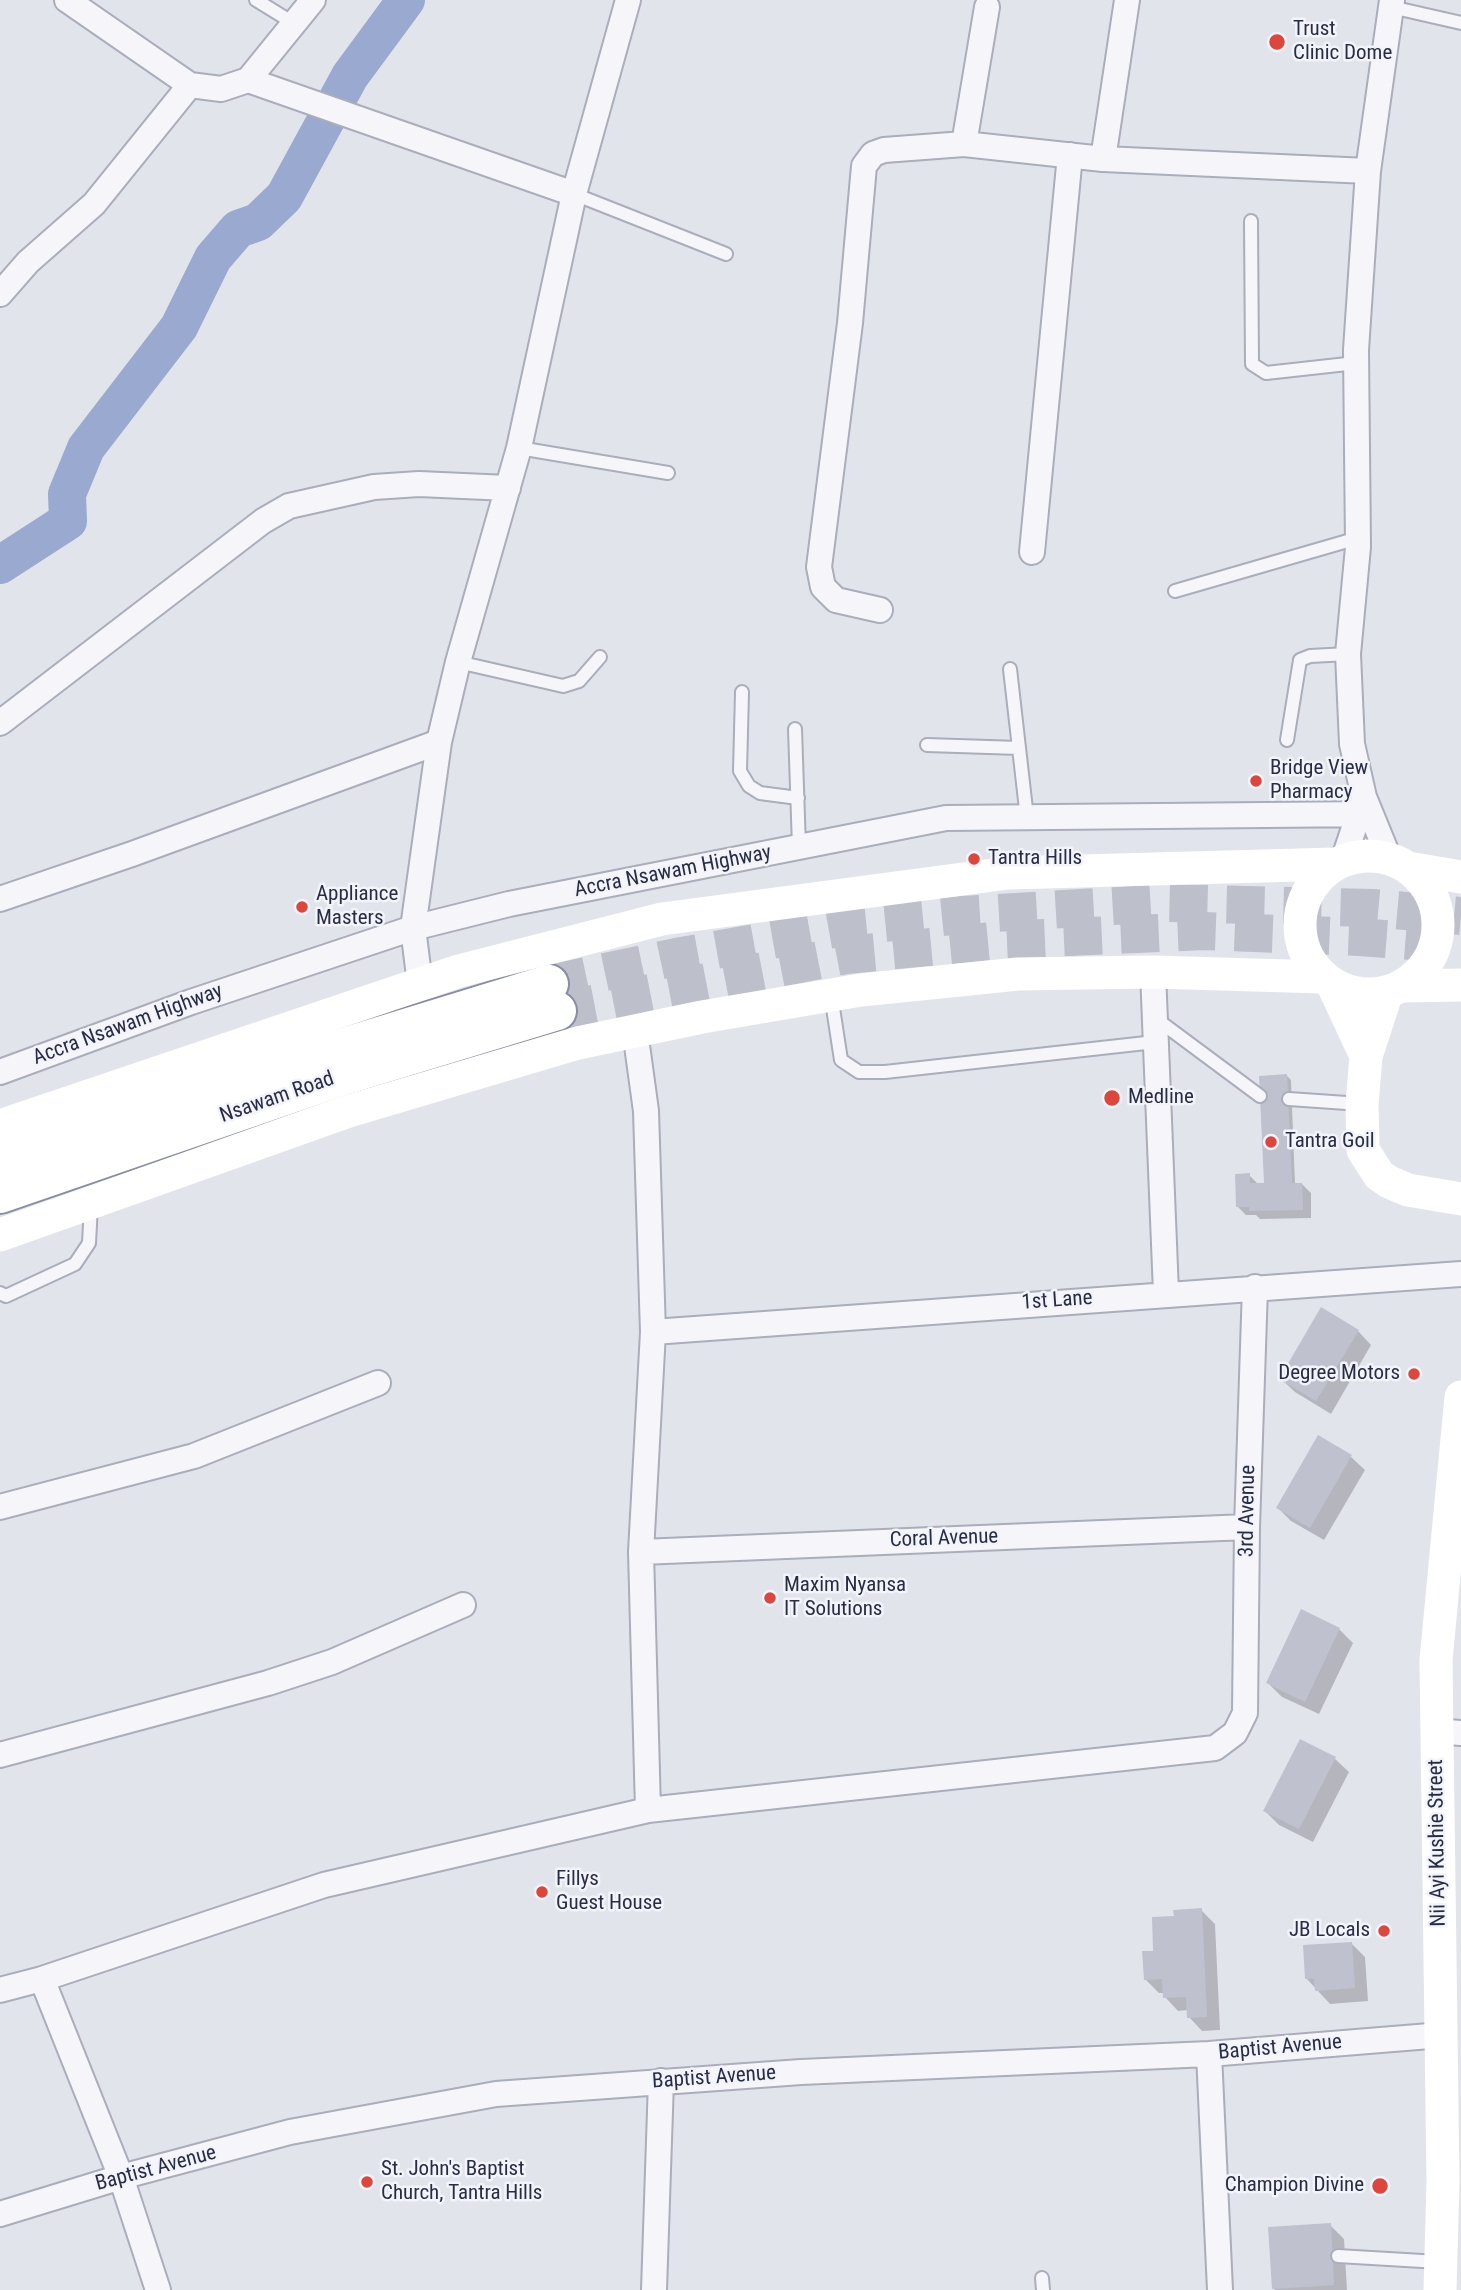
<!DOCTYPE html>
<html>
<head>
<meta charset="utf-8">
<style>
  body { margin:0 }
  canvas { display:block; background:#e2e4ec }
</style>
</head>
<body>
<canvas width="1461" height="2290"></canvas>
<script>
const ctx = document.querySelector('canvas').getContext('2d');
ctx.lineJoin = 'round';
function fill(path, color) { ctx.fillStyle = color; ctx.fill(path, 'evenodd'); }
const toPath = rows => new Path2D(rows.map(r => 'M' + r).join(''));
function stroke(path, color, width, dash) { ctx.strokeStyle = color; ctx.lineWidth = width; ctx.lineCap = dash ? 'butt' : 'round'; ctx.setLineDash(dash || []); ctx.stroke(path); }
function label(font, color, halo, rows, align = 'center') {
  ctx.font = font + ' "Roboto Condensed",sans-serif'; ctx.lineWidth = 5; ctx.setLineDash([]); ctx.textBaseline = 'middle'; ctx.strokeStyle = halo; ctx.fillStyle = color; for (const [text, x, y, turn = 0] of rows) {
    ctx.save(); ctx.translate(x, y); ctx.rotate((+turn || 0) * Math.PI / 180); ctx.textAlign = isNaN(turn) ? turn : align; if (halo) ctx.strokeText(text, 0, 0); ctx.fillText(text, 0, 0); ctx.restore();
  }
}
const shadow = toPath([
  [1287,1076,1291,1080,1295,1184,1302,1184,1311,1193,1311,1218,1260,1219,1256,1215,1246,1215,1237,1206,1249,1175,1259,1185,1266,1185],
  [1358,1331,1371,1345,1331,1414,1295,1392,1281,1379],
  [1319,1438,1351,1457,1365,1470,1324,1540,1291,1521,1278,1508],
  [1339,1629,1353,1643,1319,1714,1282,1697,1268,1683],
  [1301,1741,1335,1759,1349,1772,1313,1842,1279,1825,1265,1811],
  [1201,1910,1215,1924,1220,2030,1202,2031,1189,2017,1188,2010,1178,2011,1165,1997,1164,1993,1159,1993,1145,1979,1155,1953,1175,1917],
  [1351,1943,1365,1957,1368,2001,1330,2004,1307,1979],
  [1330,2225,1344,2239,1347,2290,1275,2290,1273,2288]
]);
const river = toPath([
  [0,565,68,521,67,494,86,448,179,327,213,258,238,229,258,222,284,197,350,76,406,0]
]);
const building = toPath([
  [1287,1074,1292,1183,1302,1183,1303,1210,1249,1211,1249,1207,1236,1207,1235,1174,1250,1173,1250,1183,1264,1183,1259,1076],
  [1321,1307,1359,1330,1316,1401,1279,1379],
  [1318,1435,1352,1455,1310,1528,1276,1508],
  [1301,1609,1340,1628,1305,1702,1266,1683],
  [1300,1739,1336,1757,1299,1829,1263,1811],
  [1202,1908,1207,2017,1187,2018,1186,1997,1163,1998,1162,1979,1144,1980,1142,1951,1153,1951,1152,1917,1174,1916,1173,1910],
  [1352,1942,1355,1988,1315,1991,1314,1979,1305,1979,1303,1945],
  [1331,2223,1334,2285,1272,2289,1268,2227]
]);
const highwayTunnel = toPath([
  [549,984,676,957,844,927,963,915,1166,903,1373,908,1461,916],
  [557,1011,846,955,1002,940,1204,931,1360,937,1461,945]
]);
const lane = toPath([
  [256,0,295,24],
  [1391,7,1461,23],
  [574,194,726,254],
  [1251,221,1252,364,1266,373,1356,363],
  [519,448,668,473],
  [1175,591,1358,538],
  [458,662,563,686,579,681,600,657],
  [1010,669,1027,818],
  [742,692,740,771,749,786,760,793,798,798],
  [795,729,799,847],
  [1287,740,1300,660,1310,656,1348,654],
  [927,745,1019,748],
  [831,995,841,1060,859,1072,885,1072,1155,1042],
  [1155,1018,1260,1096],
  [1289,1099,1361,1104],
  [0,1293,6,1296,75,1264,89,1243,91,1205],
  [1338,2256,1439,2262],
  [1042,2278,1043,2290]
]);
const street = toPath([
  [67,0,190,85],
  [248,80,574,194],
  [964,144,987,7],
  [1103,159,1127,0],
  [0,294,28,262,94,204,190,85,221,89,248,80,313,0],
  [1032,552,1070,155],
  [880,610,836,600,823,587,819,567,850,323,864,166,873,154,884,150,964,144,1103,159,1368,171],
  [0,723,263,521,289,506,374,487,419,484,508,488],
  [1389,858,1364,797,1352,744,1348,654,1358,547,1356,350,1368,171,1392,0],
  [1343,861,1363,801],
  [0,899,132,854,439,742],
  [1153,972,1166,1293],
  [420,984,413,928,439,742,458,662,519,448,574,194,628,0],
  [635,1031,646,1111,653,1332,641,1552,648,1810],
  [0,1072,191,1002,413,928,509,904,946,818,1371,814],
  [653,1332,1461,1274],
  [0,1507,194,1456,378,1383],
  [641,1552,1247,1527],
  [1436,1731,1461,1733],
  [0,1755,268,1683,332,1662,463,1605],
  [42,1979,121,2177,158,2290],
  [0,1990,42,1979,324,1885,648,1810,1215,1748,1235,1733,1245,1713,1247,1527,1255,1287],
  [1209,2054,1220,2290],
  [0,2214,121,2177,290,2132,496,2094,801,2072,1209,2054,1442,2035],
  [654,2290,661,2081]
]);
const secondary = toPath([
  '1300 925a69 69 0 1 1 138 0a69 69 0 1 1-138 0Z',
  [1408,868,1461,877],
  [1333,985,1366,1056],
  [1402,986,1461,985],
  [1387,992,1366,1056,1362,1104,1363,1150,1379,1175,1389,1182,1408,1190,1461,1199],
  [0,1126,459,971,662,919,1008,873,1336,864],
  [0,1235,349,1111,578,1043,702,1017,861,990,1018,974,1153,972,1322,977],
  [1440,2290,1443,2182,1436,1660,1461,1397]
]);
const highway = toPath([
  [0,1162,331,1051,549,984],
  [0,1194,343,1076,557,1011]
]);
const markers = [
  [1277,42,9,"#dc463c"],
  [1256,781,7,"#dc463c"],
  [974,859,7,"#dc463c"],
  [302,907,7,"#dc463c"],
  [1112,1098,9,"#dc463c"],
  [1271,1142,7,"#dc463c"],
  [1414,1374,7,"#dc463c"],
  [770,1598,7,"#dc463c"],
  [542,1892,7,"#dc463c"],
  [1384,1931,7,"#dc463c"],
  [367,2182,7,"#dc463c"],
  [1380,2186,9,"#dc463c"]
];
const poiNames = [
  ["Trust",1293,30],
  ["Clinic Dome",1293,54],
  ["Bridge View",1270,769],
  ["Pharmacy",1270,793],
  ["Tantra Hills",988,859],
  ["Appliance",316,895],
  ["Masters",316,919],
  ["Medline",1128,1098],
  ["Tantra Goil",1285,1142],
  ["Degree Motors",1400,1374,"right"],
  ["Maxim Nyansa",784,1586],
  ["IT Solutions",784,1610],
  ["Fillys",556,1880],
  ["Guest House",556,1904],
  ["JB Locals",1370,1931,"right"],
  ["St. John's Baptist",381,2170],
  ["Church, Tantra Hills",381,2194],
  ["Champion Divine",1364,2186,"right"]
];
const streetNames = [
  ["Accra Nsawam Highway",673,872,-11],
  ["Accra Nsawam Highway",128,1025,-20],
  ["Nsawam Road",277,1098,-19],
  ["1st Lane",1057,1301,-4],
  ["3rd Avenue",1248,1511,-89],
  ["Coral Avenue",944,1539,-2],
  ["Nii Ayi Kushie Street",1438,1843,-91],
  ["Baptist Avenue",1280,2048,-5],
  ["Baptist Avenue",714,2078,-4],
  ["Baptist Avenue",156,2169,-15]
];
fill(shadow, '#0003');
stroke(river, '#9aa9cf', 38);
fill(building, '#bfc1cf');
stroke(highwayTunnel, '#bdbfcb', 38, [38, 19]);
stroke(lane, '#aaadba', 16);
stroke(street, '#aaadba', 28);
stroke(highway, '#888da4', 42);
stroke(lane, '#f6f6fa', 12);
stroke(street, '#f6f6fa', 24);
stroke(secondary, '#fff', 33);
stroke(highway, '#fff', 38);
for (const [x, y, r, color] of markers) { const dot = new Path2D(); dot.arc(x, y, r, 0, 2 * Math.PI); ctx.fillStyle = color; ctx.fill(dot); stroke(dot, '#f2f4f9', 2.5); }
label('21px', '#282d46', '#f2f4f9', poiNames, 'left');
label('21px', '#282d46', '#f2f4f9', streetNames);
</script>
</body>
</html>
